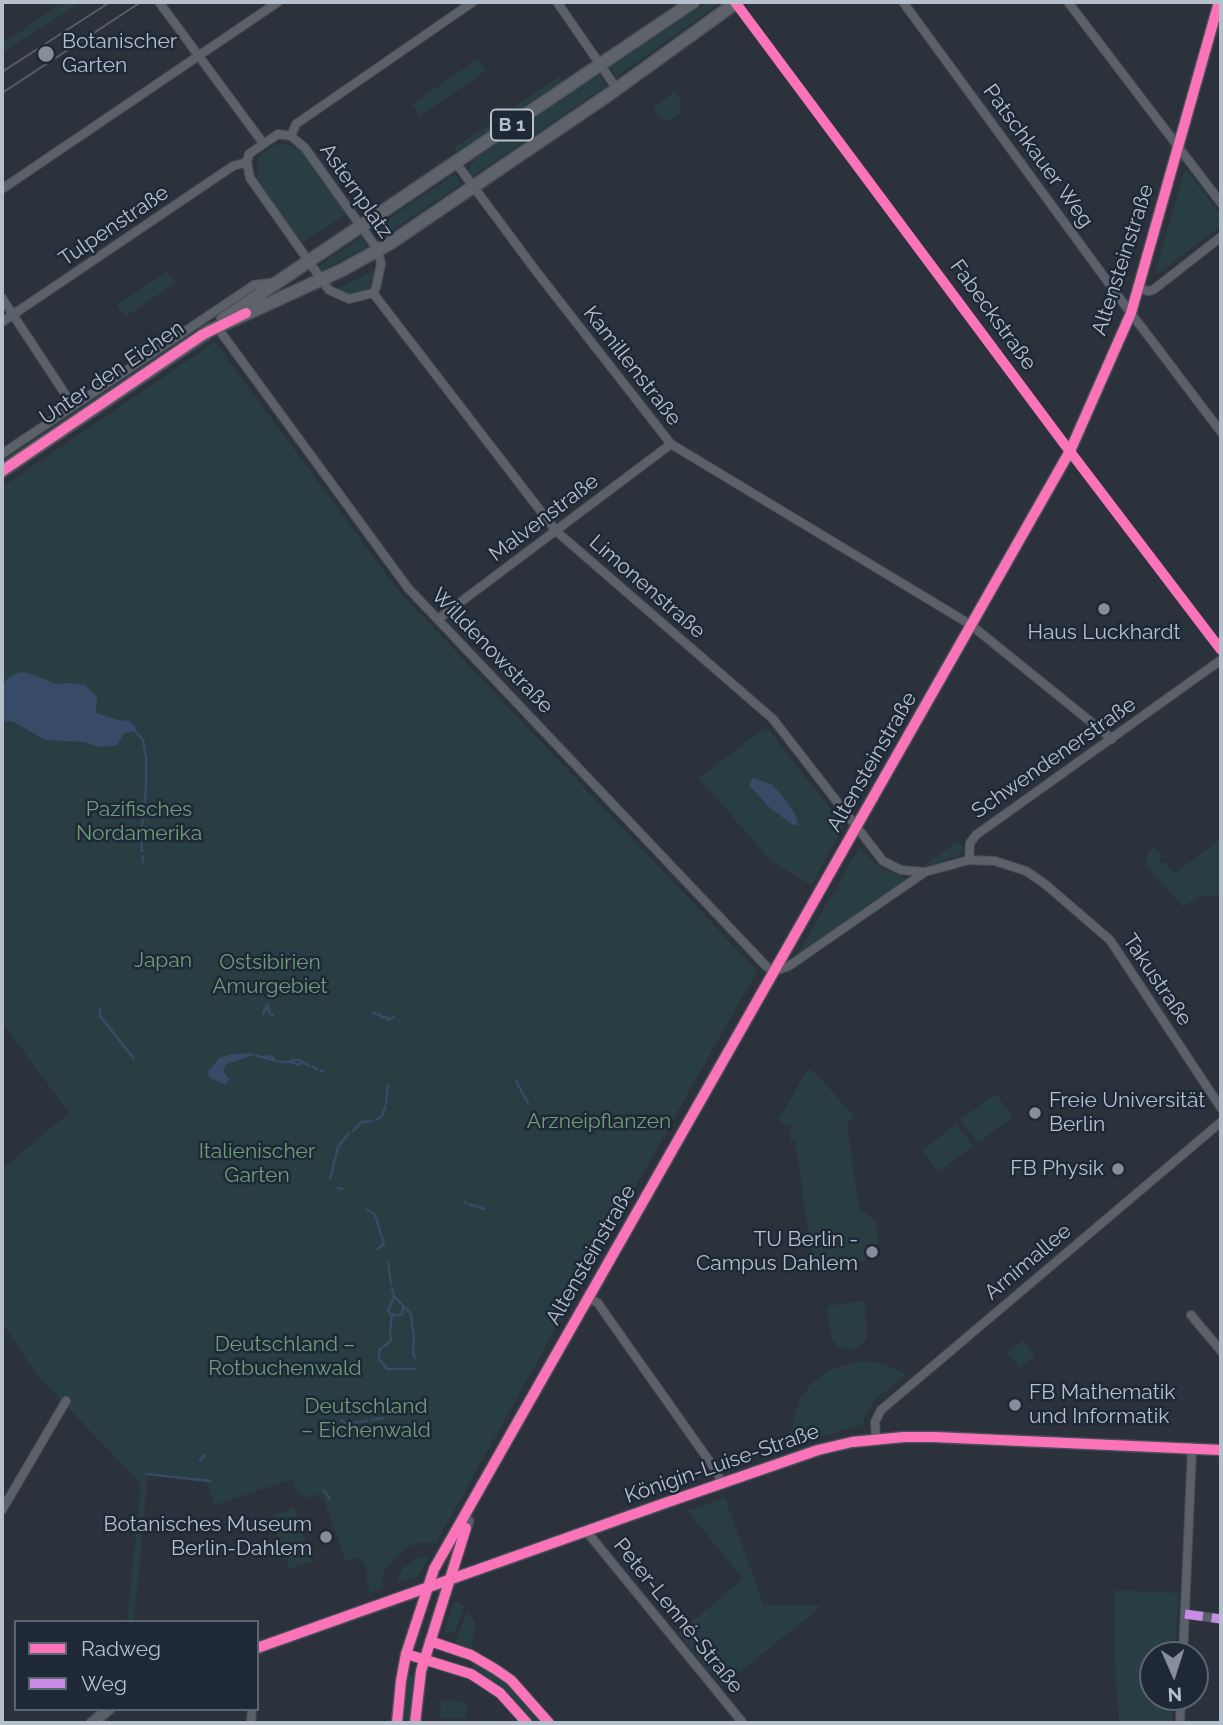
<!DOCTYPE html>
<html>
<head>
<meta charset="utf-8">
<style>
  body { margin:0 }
  #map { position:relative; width:1223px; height:1725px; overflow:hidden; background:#2b323c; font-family:Raleway,sans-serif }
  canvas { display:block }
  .frame { position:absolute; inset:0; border:4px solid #b6bfcc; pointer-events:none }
  .legend { position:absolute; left:14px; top:1620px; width:245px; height:91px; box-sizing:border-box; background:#1e2837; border:2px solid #5b6473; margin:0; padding:9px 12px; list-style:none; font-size:21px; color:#b6bfcc }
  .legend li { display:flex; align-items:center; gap:14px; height:35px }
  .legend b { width:35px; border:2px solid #5b6473 }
  .north { position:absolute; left:1139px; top:1641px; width:70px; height:70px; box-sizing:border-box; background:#1e2837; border:2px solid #5b6473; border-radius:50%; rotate:177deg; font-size:19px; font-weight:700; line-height:28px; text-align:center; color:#b6bfcc }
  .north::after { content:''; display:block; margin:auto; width:24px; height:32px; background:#858e9a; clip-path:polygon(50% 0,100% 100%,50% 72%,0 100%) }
</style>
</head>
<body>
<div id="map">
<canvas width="1223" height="1725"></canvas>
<div class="frame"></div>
<ul class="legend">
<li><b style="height:9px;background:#fb73b8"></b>Radweg</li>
<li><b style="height:9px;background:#ca8be6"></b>Weg</li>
</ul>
<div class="north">N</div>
</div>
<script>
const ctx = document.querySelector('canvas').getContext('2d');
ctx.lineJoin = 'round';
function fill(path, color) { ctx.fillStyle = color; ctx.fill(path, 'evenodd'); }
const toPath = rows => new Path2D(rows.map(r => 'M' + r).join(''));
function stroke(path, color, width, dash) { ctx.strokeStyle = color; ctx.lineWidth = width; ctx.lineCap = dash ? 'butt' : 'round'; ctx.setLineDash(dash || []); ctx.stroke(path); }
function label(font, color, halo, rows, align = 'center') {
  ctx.font = font + ' Raleway,sans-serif'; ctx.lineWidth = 5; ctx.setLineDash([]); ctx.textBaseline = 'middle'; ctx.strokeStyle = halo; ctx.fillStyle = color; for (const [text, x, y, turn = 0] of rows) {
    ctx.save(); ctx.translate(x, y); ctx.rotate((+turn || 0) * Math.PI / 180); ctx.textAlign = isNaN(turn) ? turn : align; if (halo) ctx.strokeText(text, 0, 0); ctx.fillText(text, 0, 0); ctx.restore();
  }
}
const green = toPath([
  [63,2,81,2,2,53,2,44],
  [708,2,715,2,717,5,616,77,611,67],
  [478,59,486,71,420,116,412,104],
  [599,75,606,86,471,177,468,170,476,158],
  [560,76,562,81,456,152,454,148],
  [675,91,681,99,680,113,670,120,662,119,653,108],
  [276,144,290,145,303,151,348,213,302,243,257,180,258,159,261,154],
  [1187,171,1221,215,1221,226,1158,274,1155,272,1184,172],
  [455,174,461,184,384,236,377,227],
  [362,237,368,246,323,270,319,266],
  [377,269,373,284,363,293,348,295,335,290],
  [167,271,175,283,125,317,117,305],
  [215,342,397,589,757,971,592,1263,436,1543,417,1543,407,1547,388,1565,384,1573,381,1589,370,1593,366,1576,367,1569,364,1562,359,1557,346,1562,322,1494,304,1498,302,1494,298,1495,292,1479,215,1505,205,1480,148,1474,134,1622,127,1622,141,1484,36,1374,2,1322,2,1169,69,1113,2,1022,2,957,4,955,2,951,2,487],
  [766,727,844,826,811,885,771,861,699,778],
  [1221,839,1221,896,1198,897,1183,907,1146,865,1148,852,1154,847,1161,856,1164,854,1159,860,1162,863,1165,862,1174,874],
  [957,842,964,849,959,856,925,866,924,865],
  [859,847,879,867,907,879,817,942,816,940,813,942,814,945,796,957,834,891,836,892,839,887,837,885,855,855,857,855],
  [811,1068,854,1116,847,1122,859,1209,876,1220,878,1243,866,1257,867,1261,814,1269,795,1141,791,1141,789,1130,793,1129,792,1125,786,1125,778,1120,806,1072],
  [996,1094,1013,1117,978,1143,960,1120],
  [956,1124,973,1146,938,1172,922,1150],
  [865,1301,867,1339,858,1347,851,1349,838,1347,831,1338,827,1306],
  [1022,1340,1035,1355,1020,1368,1007,1353],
  [860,1361,877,1362,906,1374,873,1402,861,1425,793,1445,793,1421,800,1399,811,1384,830,1370],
  [725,1498,764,1606,822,1606,722,1686,678,1633,743,1579,688,1511],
  [294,1508,312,1561,289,1569,271,1516],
  [418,1557,429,1557,418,1576,396,1584,402,1569],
  [1115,1590,1178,1593,1175,1655,1153,1655,1153,1697,1173,1697,1172,1723,1119,1723,1114,1645],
  [457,1601,463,1606,463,1610,455,1631,448,1634,445,1631,453,1604],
  [467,1612,475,1622,472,1649,455,1643],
  [474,1662,477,1662,511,1686,544,1723,532,1723,512,1701,471,1670],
  [407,1674,415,1675,411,1723,402,1723],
  [441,1700,467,1702,466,1719,440,1718]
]);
const water = toPath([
  [20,672,29,673,56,684,68,683,85,685,97,697,96,713,122,721,128,720,136,727,135,731,123,734,117,746,99,747,84,742,45,740,12,721,2,722,2,686,8,678],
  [753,778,771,784,786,800,796,816,798,825,793,825,770,808,749,785],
  [253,1053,252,1056,226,1064,223,1071,229,1079,226,1085,209,1078,208,1072,219,1058,233,1054]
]);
const stream = toPath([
  [135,731,143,740,146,758,146,787,142,826],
  [141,839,141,830],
  [141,842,142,851],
  [143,856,143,862],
  [267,1005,263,1014,268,1006,270,1014,273,1015],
  [100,1009,100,1016,134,1059],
  [373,1013,380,1015,382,1018,386,1016,388,1020,394,1017],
  [255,1055,276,1061],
  [265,1057,272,1056,275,1061],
  [292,1060,300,1060,303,1062],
  [278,1062,291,1062],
  [292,1062,298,1065,303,1062,309,1066],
  [312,1066,317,1069],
  [321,1071,324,1071],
  [516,1081,528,1103],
  [386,1104,388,1085],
  [376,1120,382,1116,385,1107],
  [353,1131,362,1122,372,1121],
  [330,1179,338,1147,349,1133],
  [338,1188,343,1189],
  [465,1202,466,1203],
  [469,1204,484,1209],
  [367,1210,373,1213],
  [375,1215,382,1238],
  [378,1249,384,1244,383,1240],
  [388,1262,391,1284],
  [392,1288,394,1296,409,1312],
  [411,1314,413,1332],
  [392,1315,402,1315,403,1308],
  [390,1332,392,1315,388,1311,394,1296],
  [414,1335,413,1352,415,1358],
  [379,1357,379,1350,391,1341,390,1333],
  [380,1360,387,1369,414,1369],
  [341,1420,346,1424,367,1421],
  [371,1420,383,1418],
  [200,1460,205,1455],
  [146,1474,210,1481],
  [324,1490,330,1499]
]);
const minor = toPath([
  [159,2,263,143],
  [557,2,617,89],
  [735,2,1062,441,1221,650],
  [903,2,1124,304,1221,432],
  [1068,2,1221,203],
  [278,134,291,136,305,148,378,250,381,264,376,288,373,293,349,299,329,290,250,178,247,162,249,154,278,134],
  [291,136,296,124,473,2],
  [456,163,536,271,671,444,971,625,1112,739],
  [2,189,278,2],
  [1139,288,1148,291,1153,290,1221,237],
  [373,293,556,531,773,719,883,861,901,870,925,872],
  [2,298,73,406],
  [2,322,233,166,247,162],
  [217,327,408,588,767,967,775,971,789,966,925,872,969,860,995,861,1026,871,1045,884,1110,940,1221,1108],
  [2,454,254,285,276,282],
  [438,619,671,444],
  [969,860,970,843,976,835,1221,660],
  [588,1298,598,1303,609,1319,717,1472,722,1484],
  [1191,1315,1221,1351],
  [876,1439,875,1422,881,1410,1221,1122],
  [2,1510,66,1401],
  [587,1532,743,1723],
  [1185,1614,1221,1619],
  [1183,1655,1192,1449],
  [251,1723,252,1709],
  [1180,1723,1181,1697]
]);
const tertiary = toPath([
  [430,1641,471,1655,495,1669,511,1680,549,1723],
  [406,1654,471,1674,500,1693,527,1723]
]);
const secondary = toPath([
  [257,1648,668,1502,818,1450,852,1442,904,1437,934,1437,1221,1450],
  [92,1723,109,1709],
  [397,1723,401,1681,406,1654,434,1569,1070,451,1131,313,1219,2],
  [415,1723,421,1671,468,1521]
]);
const primary = toPath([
  [223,319,693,2],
  [2,471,209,331,342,270,389,244,611,93,737,2]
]);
const tram = toPath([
  [2,72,110,2],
  [2,93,141,2]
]);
const quiet = toPath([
  [1185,1614,1221,1619]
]);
const cycleway = toPath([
  [735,2,1062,441,1221,650],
  [2,471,202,335,246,313],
  [430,1641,471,1655,495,1669,511,1680,549,1723],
  [257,1648,668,1502,818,1450,852,1442,904,1437,934,1437,1221,1450],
  [413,1656,471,1674,500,1693,527,1723],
  [397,1723,401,1681,406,1654,434,1569,1070,451,1131,313,1219,2],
  [415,1723,421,1671,466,1528]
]);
const markers = [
  [46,54,9,"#858e9a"],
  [1104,609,7,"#858e9a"],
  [1035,1113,7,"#858e9a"],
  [1118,1169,7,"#858e9a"],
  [872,1252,7,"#858e9a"],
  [1015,1405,7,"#858e9a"],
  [326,1537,7,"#858e9a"]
];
const shields = [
  [512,125,42]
];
const shieldNames = [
  ["B 1",512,125]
];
const poiNames = [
  ["Botanischer",62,42],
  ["Garten",62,66],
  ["Haus Luckhardt",1104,633,"center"],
  ["Freie Universität",1049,1101],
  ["Berlin",1049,1125],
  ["FB Physik",1104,1169,"right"],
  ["TU Berlin -",858,1240,"right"],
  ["Campus Dahlem",858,1264,"right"],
  ["FB Mathematik",1029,1393],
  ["und Informatik",1029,1417],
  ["Botanisches Museum",312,1525,"right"],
  ["Berlin-Dahlem",312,1549,"right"]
];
const streetNames = [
  ["Patschkauer Weg",1038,156,54],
  ["Asternplatz",356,191,55],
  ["Tulpenstraße",114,226,-34],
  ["Altensteinstraße",1123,260,-72],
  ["Fabeckstraße",993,315,54],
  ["Kamillenstraße",632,366,52],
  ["Unter den Eichen",112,373,-34],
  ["Malvenstraße",544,518,-37],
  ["Limonenstraße",647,587,41],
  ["Willdenowstraße",492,651,46],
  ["Schwendenerstraße",1054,758,-35],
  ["Altensteinstraße",872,762,-60],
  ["Takustraße",1157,980,56],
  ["Altensteinstraße",591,1255,-60],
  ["Arnimallee",1028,1262,-40],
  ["Königin-Luise-Straße",722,1464,-19],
  ["Peter-Lenné-Straße",678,1616,51]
];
const parkNames = [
  ["Pazifisches",139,810],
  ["Nordamerika",139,834],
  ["Japan",163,961],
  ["Ostsibirien",270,963],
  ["Amurgebiet",270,987],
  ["Arzneipflanzen",599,1122],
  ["Italienischer",257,1152],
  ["Garten",257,1176],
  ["Deutschland –",285,1345],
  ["Rotbuchenwald",285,1369],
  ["Deutschland",366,1407],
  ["– Eichenwald",366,1431]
];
fill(green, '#283e42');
fill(water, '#374b66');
stroke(stream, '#374b66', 2.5);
stroke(minor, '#4a4e56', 10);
stroke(tertiary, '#4a4e56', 12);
stroke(secondary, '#4a4e56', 13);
stroke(primary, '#464d55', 15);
stroke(minor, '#5c6169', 8);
stroke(tertiary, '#5c6169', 10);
stroke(secondary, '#5b5f67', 10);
stroke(primary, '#5e636b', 12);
stroke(tram, '#5a5f67', 2);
stroke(quiet, '#ca8be6', 9, [18, 9]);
stroke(cycleway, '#fb73b8', 10);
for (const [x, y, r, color] of markers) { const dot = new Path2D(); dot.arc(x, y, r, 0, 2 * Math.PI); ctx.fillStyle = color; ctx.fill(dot); stroke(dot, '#1e2837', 2.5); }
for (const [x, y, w] of shields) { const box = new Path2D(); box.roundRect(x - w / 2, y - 15.5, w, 31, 5); ctx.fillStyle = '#1e2837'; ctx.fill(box); stroke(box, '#b6bfcc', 2); }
label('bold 19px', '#b6bfcc', null, shieldNames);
label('21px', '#b6bfcc', '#1e2837', poiNames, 'left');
label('21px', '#b6bfcc', '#1e2837', streetNames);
label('21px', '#6c9e77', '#1e2837', parkNames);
</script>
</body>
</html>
